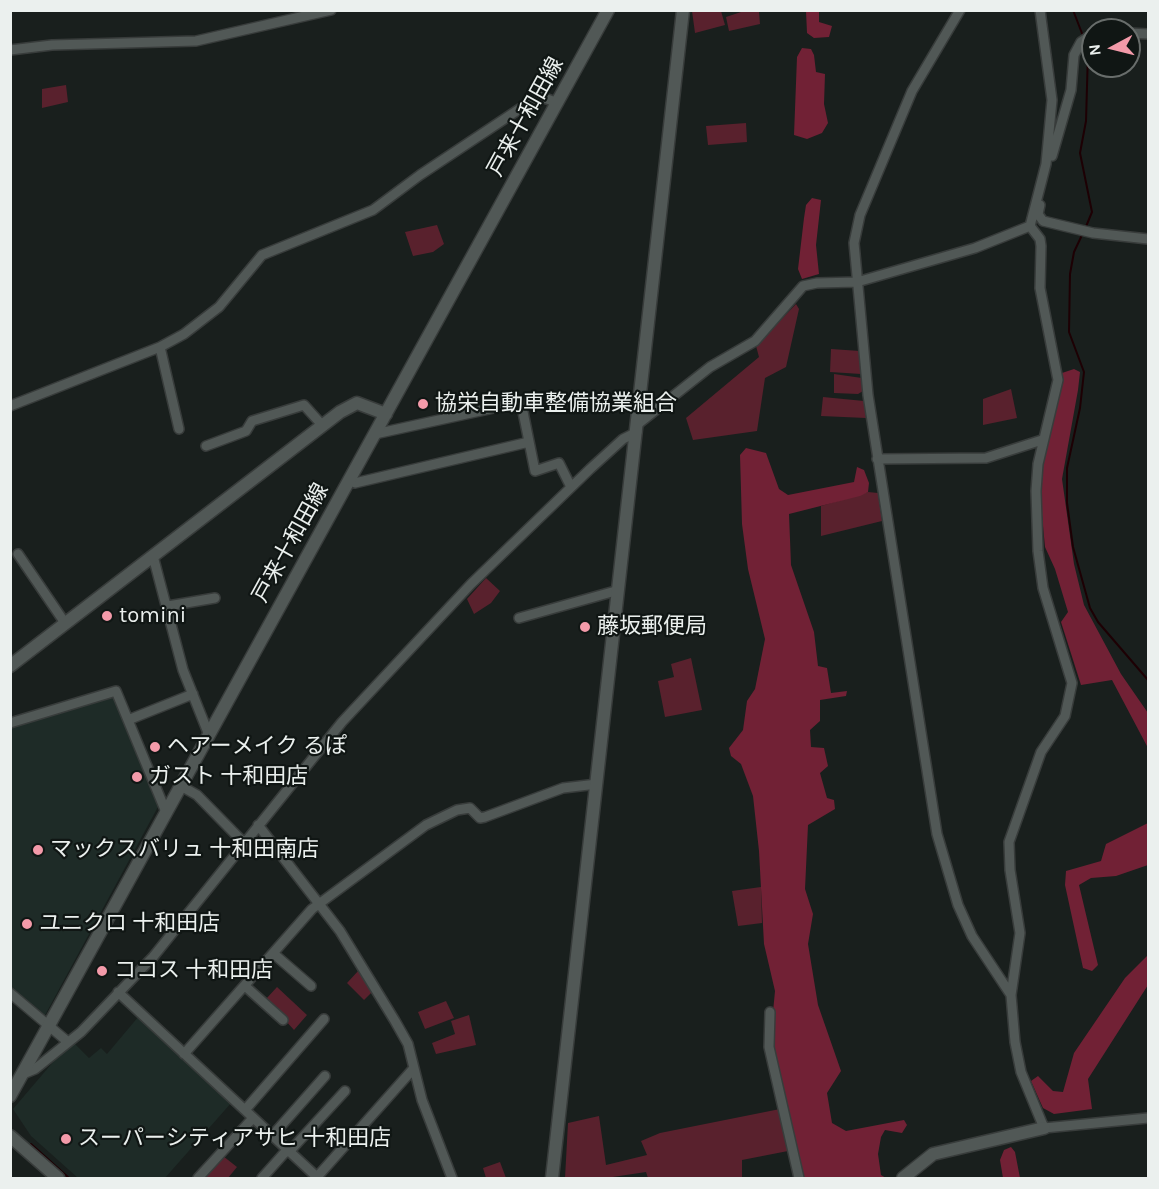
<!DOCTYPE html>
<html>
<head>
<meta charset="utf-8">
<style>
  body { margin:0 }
  #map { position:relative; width:1159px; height:1189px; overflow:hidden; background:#191f1d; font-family:Karla,sans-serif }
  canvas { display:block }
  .frame { position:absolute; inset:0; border:12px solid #ebf0ee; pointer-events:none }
  .north { position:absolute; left:1081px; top:18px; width:60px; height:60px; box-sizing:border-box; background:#101614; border:2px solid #686d6b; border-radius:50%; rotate:263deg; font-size:16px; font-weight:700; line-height:24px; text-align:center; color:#ebf0ee }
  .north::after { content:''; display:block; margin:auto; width:21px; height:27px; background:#f39aa9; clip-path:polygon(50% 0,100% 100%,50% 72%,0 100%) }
</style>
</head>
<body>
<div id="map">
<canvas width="1159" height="1189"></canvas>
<div class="frame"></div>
<div class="north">N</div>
</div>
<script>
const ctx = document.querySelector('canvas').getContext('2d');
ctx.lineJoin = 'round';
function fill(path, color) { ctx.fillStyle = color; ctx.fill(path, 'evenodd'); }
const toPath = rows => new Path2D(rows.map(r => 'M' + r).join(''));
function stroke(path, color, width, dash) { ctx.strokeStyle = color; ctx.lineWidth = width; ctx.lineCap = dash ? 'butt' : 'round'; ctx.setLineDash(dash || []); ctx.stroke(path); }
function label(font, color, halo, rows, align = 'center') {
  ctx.font = font + ' Karla,"Noto Sans JP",sans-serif'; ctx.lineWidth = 4.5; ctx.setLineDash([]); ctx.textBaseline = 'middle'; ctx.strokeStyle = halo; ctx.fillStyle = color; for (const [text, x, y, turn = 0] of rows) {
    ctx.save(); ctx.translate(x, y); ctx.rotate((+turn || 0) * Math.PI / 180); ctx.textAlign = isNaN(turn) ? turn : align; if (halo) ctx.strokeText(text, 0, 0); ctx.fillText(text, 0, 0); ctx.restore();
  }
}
const built = toPath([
  [110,696,115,699,159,805,44,1017,11,989,10,726],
  [139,1016,232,1102,165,1178,78,1178,31,1136,13,1109,59,1055,74,1043,89,1058,101,1048,107,1054]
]);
const green = toPath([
  [692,11,721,11,725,25,695,33],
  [744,11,759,12,760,24,729,31,726,17],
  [66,85,68,102,42,108,42,89],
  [746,123,747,142,708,145,706,126],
  [437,225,444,244,433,252,413,256,405,232],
  [796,304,799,309,786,367,765,378,757,431,693,440,686,418,759,357,756,346],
  [831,349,860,351,861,374,830,372],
  [834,374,862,378,863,391,858,394,834,393],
  [1011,389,1017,418,983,425,983,399],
  [823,397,864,401,866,418,821,416],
  [868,492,878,493,882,521,821,536,821,506],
  [486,578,500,591,491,603,474,614,467,599],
  [691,658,702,710,665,717,658,681,674,677,671,664],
  [761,887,762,923,738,926,732,891],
  [359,970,373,991,364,1000,347,983],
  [277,987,307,1015,294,1030,266,999],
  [446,1001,454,1018,425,1029,418,1012],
  [469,1015,476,1045,436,1054,432,1043,455,1034,451,1021],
  [780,1109,788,1151,742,1160,742,1178,648,1178,646,1172,606,1178,565,1178,568,1123,599,1116,606,1165,647,1155,641,1141,660,1133],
  [223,1156,237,1167,228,1178,203,1178],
  [500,1162,506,1178,486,1178,483,1168]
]);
const forest = toPath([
  [806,11,819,11,819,22,832,26,829,37,814,38,807,33],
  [802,48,811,49,814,55,816,72,825,74,824,104,828,123,822,133,807,139,794,135,797,57],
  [812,198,821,200,816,245,819,274,802,279,798,269,804,218,806,205],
  [1074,369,1080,372,1078,390,1062,479,1074,564,1084,605,1121,674,1148,713,1148,748,1112,680,1081,685,1061,622,1068,612,1055,569,1045,547,1039,484,1062,373],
  [746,448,766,453,779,489,788,495,854,482,857,467,864,470,869,483,868,492,860,496,789,514,791,565,814,632,818,666,827,668,831,693,847,691,846,696,820,700,820,721,810,730,811,747,824,748,828,766,820,773,827,798,834,800,835,809,808,825,805,889,813,914,808,944,818,1005,841,1071,827,1093,832,1123,846,1131,904,1120,907,1125,902,1133,885,1130,881,1137,878,1154,881,1175,886,1178,801,1178,775,1069,771,1033,775,991,764,944,759,851,753,796,741,764,731,756,729,748,743,730,747,701,755,689,765,639,748,569,742,524,740,455],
  [1148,823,1148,865,1116,876,1091,878,1079,885,1098,965,1092,971,1083,968,1065,885,1066,871,1101,861,1106,844],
  [1148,955,1148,985,1088,1079,1092,1109,1054,1114,1043,1108,1031,1081,1038,1076,1053,1091,1063,1092,1074,1053,1125,978],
  [1011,1147,1015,1152,1020,1178,1003,1178,1000,1160,1004,1150]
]);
const stream = toPath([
  [1073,10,1083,36],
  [1085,229,1092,212,1080,153,1086,121,1088,52,1086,41],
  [1082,235,1074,252,1070,274,1069,332,1084,372,1080,408,1067,468,1067,503,1073,547,1090,608,1098,622,1148,680],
  [31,1144,69,1178]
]);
const street = toPath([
  [960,10,912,91,860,215,854,243,868,395,937,834,958,905,972,936,1011,995],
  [1129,33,1148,34],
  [10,50,52,45,196,41,331,10],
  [1052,156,1071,90,1074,55,1081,42,1093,34],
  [1040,205,1038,214,1043,221,1093,233,1148,239],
  [1030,226,1040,239,1041,246,1040,288,1058,380,1038,464,1036,491,1038,551,1043,588,1072,683,1065,716,1041,752,1009,842,1010,870,1020,933,1011,995,1015,1042,1021,1072,1044,1128,1148,1118],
  [160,347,179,429],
  [10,406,160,347,184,334,219,307,262,255,373,210,420,175,539,96,558,103],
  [638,424,710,367,755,341,803,286,817,283,857,282,975,248,1030,226,1046,164,1052,100,1040,10],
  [375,434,521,402,535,471,559,463,571,487],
  [206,446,246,431,252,421,304,405,322,425],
  [877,459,986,458,1042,440],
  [350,480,355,483,529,442],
  [18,554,65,623],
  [153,556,183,670,209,735],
  [168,606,215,598],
  [519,618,619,590],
  [128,720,193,694],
  [10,723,116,691,166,812],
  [181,786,197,795,244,843],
  [258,825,340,931,395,1021,408,1044,422,1100,452,1178],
  [274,954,311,986],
  [245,986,283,1020],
  [118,992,318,1178],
  [10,993,68,1042],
  [770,1012,769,1047,799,1178],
  [184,1054,312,909,426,825,457,810,470,808,480,818,485,817,563,788,597,784],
  [23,1074,35,1069,81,1032,153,957,342,722,471,584,590,469,623,439,637,432],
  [245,1110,324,1019],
  [272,1136,325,1076],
  [289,1152,345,1091],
  [317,1177,414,1068],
  [198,1178,253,1118],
  [262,1178,287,1150]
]);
const secondary = toPath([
  [10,666,340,412,357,403,386,414],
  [10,1096,608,10],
  [10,1136,58,1178],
  [552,1178,683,10],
  [903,1178,933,1154,1044,1128]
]);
const markers = [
  [423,404,6,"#f39aa9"],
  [107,616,6,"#f39aa9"],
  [585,627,6,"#f39aa9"],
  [155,747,6,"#f39aa9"],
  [137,777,6,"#f39aa9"],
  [38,850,6,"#f39aa9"],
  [27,924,6,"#f39aa9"],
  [102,971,6,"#f39aa9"],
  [66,1139,6,"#f39aa9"]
];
const streetNames = [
  ["戸来十和田線",526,117,-61],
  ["戸来十和田線",291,543,-61]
];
const poiNames = [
  ["協栄自動車整備協業組合",435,404],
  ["tomini",119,616],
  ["藤坂郵便局",597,627],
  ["ヘアーメイク るぽ",167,747],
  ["ガスト 十和田店",149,777],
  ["マックスバリュ 十和田南店",50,850],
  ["ユニクロ 十和田店",39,924],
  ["ココス 十和田店",114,971],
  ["スーパーシティアサヒ 十和田店",78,1139]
];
fill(built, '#1e2b27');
fill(green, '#59212d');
fill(forest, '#712135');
stroke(stream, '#1d0004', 2);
stroke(street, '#383c3b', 12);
stroke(secondary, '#383c3b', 15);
stroke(street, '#515856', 9);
stroke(secondary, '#515856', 12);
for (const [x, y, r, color] of markers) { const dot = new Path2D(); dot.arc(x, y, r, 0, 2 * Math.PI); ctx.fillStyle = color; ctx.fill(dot); stroke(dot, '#101614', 2); }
label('22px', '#ebf0ee', '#101614', streetNames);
label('22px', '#ebf0ee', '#101614', poiNames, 'left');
</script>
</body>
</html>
